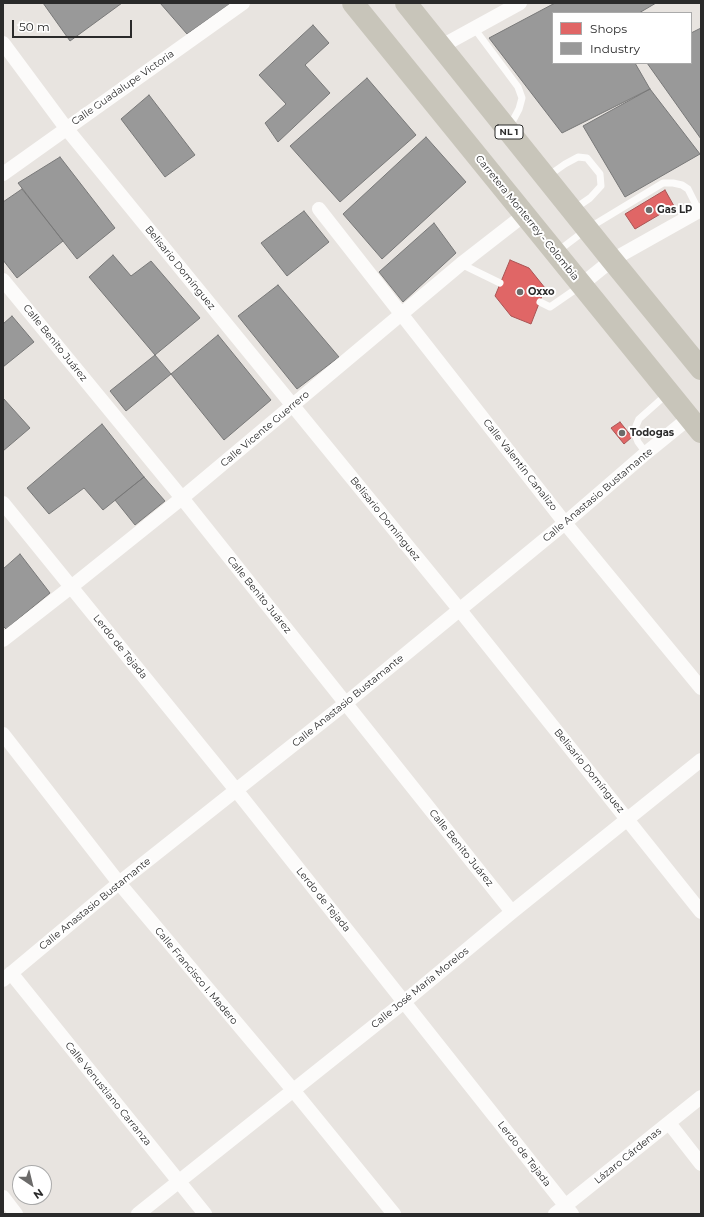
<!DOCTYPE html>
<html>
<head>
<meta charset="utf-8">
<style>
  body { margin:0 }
  #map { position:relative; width:704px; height:1217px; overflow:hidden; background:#e8e4e0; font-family:Montserrat,sans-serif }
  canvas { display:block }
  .frame { position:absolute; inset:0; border:4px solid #2a2a2a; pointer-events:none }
  .legend { position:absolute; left:552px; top:12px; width:140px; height:52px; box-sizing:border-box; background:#fff; border:1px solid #aaa; margin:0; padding:5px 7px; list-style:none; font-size:12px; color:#2a2a2a }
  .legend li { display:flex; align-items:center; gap:8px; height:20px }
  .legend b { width:20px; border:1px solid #aaa }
  .north { position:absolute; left:12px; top:1165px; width:40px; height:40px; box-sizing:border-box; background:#fff; border:1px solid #aaa; border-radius:50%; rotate:145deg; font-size:11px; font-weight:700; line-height:16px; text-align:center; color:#2a2a2a }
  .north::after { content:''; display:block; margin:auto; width:14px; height:18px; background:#6c6b6a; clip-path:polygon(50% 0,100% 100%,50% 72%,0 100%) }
  .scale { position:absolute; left:12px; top:20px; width:120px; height:18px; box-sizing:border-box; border:2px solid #2a2a2a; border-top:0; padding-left:5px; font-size:12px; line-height:14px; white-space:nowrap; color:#2a2a2a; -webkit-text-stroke:3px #fff; paint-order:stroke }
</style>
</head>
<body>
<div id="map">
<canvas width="704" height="1217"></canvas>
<div class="frame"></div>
<ul class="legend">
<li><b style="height:11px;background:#e06666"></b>Shops</li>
<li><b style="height:11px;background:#999"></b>Industry</li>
</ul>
<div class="north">N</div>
<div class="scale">50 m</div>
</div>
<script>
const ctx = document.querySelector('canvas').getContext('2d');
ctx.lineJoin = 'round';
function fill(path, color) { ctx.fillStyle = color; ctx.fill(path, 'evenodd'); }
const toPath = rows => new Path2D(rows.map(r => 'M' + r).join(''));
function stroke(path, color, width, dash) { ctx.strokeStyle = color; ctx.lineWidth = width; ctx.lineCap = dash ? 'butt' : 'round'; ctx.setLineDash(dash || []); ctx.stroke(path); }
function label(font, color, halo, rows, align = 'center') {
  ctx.font = font + ' Montserrat,sans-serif'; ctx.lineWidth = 4; ctx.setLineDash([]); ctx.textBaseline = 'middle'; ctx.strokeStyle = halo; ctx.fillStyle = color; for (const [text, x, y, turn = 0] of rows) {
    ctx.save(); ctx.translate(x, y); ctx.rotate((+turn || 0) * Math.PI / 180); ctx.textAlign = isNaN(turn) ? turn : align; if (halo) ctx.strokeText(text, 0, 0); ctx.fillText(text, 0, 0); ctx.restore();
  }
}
const shops = toPath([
  [665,190,674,206,635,229,625,214,665,190],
  [510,260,529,268,545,288,531,324,511,316,495,296,510,260],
  [620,422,632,437,624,444,611,428,620,422]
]);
const industry = toPath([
  [43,3,122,3,70,41,43,3],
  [160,3,231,3,187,34,160,3],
  [555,3,656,3,639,13,553,13,553,63,635,63,650,89,562,133,489,38,555,3],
  [313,25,329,43,305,65,330,93,278,142,265,123,286,104,259,75,313,25],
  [701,28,701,139,647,63,691,63,691,33,701,28],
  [367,78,416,135,340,202,290,146,367,78],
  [650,89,700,154,625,197,583,126,650,89],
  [149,95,195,155,165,177,121,119,149,95],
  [426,137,466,182,382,259,343,214,426,137],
  [60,157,115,228,77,259,18,183,60,157],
  [22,189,63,241,17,278,3,260,3,202,22,189],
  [304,211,329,242,287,276,261,243,304,211],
  [434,223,456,253,403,302,379,272,434,223],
  [113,255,131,276,151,261,200,318,155,355,89,277,113,255],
  [278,285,339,357,297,389,238,316,278,285],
  [12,316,34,342,3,367,3,324,12,316],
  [218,335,271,400,224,440,171,374,218,335],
  [155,355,171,374,126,411,110,391,155,355],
  [3,398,30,428,3,451,3,398],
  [102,424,144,477,103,510,84,488,49,514,27,488,102,424],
  [144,477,165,501,135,525,115,500,144,477],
  [20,554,50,593,6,629,3,626,3,569,20,554]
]);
const service = toPath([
  [474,28,518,87,522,98,519,109,510,126],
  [548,176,565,164,578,157,587,158,600,174,601,186,590,198,574,209],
  [558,251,587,229,663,183,673,183,682,185,688,189,699,211],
  [461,264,500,283],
  [540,302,550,307,579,287],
  [646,453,638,442,636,437,636,426,639,419,667,394]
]);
const minor = toPath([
  [3,43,66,128,459,609,701,912],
  [440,47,520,3],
  [3,174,243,3],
  [319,209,565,523,701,688],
  [3,280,182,498,512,912],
  [581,285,612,260,701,210],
  [3,503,236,790,572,1214],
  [3,640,71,587,182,498,461,264,524,215],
  [3,734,119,883,293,1090,394,1214],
  [11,973,205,1214],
  [3,980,119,883,346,703,565,523,646,453,689,418],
  [669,1123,701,1164],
  [3,1197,16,1214],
  [138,1214,404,1002,512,912,701,760],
  [555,1214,701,1097]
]);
const primary = toPath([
  [353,3,701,432],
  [406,3,612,260,701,369]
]);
const markers = [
  [649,210,4,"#6c6b6a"],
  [520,292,4,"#6c6b6a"],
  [622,433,4,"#6c6b6a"]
];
const shields = [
  [509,132,28]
];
const shieldNames = [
  ["NL 1",509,132]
];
const streetNames = [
  ["Calle Guadalupe Victoria",123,88,-35],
  ["Carretera Monterrey - Colombia",527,218,51],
  ["Belisario Domínguez",180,268,51],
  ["Calle Benito Juárez",55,343,51],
  ["Calle Vicente Guerrero",265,429,-40],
  ["Calle Valentín Canalizo",520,465,52],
  ["Calle Anastasio Bustamante",598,495,-40],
  ["Belisario Domínguez",385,519,51],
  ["Calle Benito Juárez",259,595,51],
  ["Lerdo de Tejada",120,647,51],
  ["Calle Anastasio Bustamante",348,701,-39],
  ["Belisario Domínguez",589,771,51],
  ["Calle Benito Juárez",461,848,51],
  ["Lerdo de Tejada",323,900,51],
  ["Calle Anastasio Bustamante",95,904,-39],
  ["Calle Francisco I. Madero",196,976,50],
  ["Calle José María Morelos",420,988,-39],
  ["Calle Venustiano Carranza",108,1094,51],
  ["Lerdo de Tejada",524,1154,52],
  ["Lázaro Cárdenas",628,1156,-39]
];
const poiNames = [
  ["Gas LP",657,210],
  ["Oxxo",528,292],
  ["Todogas",630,433]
];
fill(shops, '#e06666');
stroke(shops, '#a95454', 1);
fill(industry, '#999');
stroke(industry, '#787878', 1);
stroke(service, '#fcfbfa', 7);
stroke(minor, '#fcfbfa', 14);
stroke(primary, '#c8c5ba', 22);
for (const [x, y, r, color] of markers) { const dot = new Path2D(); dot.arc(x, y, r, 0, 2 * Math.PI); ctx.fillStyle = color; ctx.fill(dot); stroke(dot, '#fff', 1.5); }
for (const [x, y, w] of shields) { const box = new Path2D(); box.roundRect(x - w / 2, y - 7, w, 14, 3); ctx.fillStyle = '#fff'; ctx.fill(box); stroke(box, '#2a2a2a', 1); }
label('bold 9px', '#2a2a2a', null, shieldNames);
label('10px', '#2a2a2a', '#fff', streetNames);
label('bold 10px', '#2a2a2a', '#fff', poiNames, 'left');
</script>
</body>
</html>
